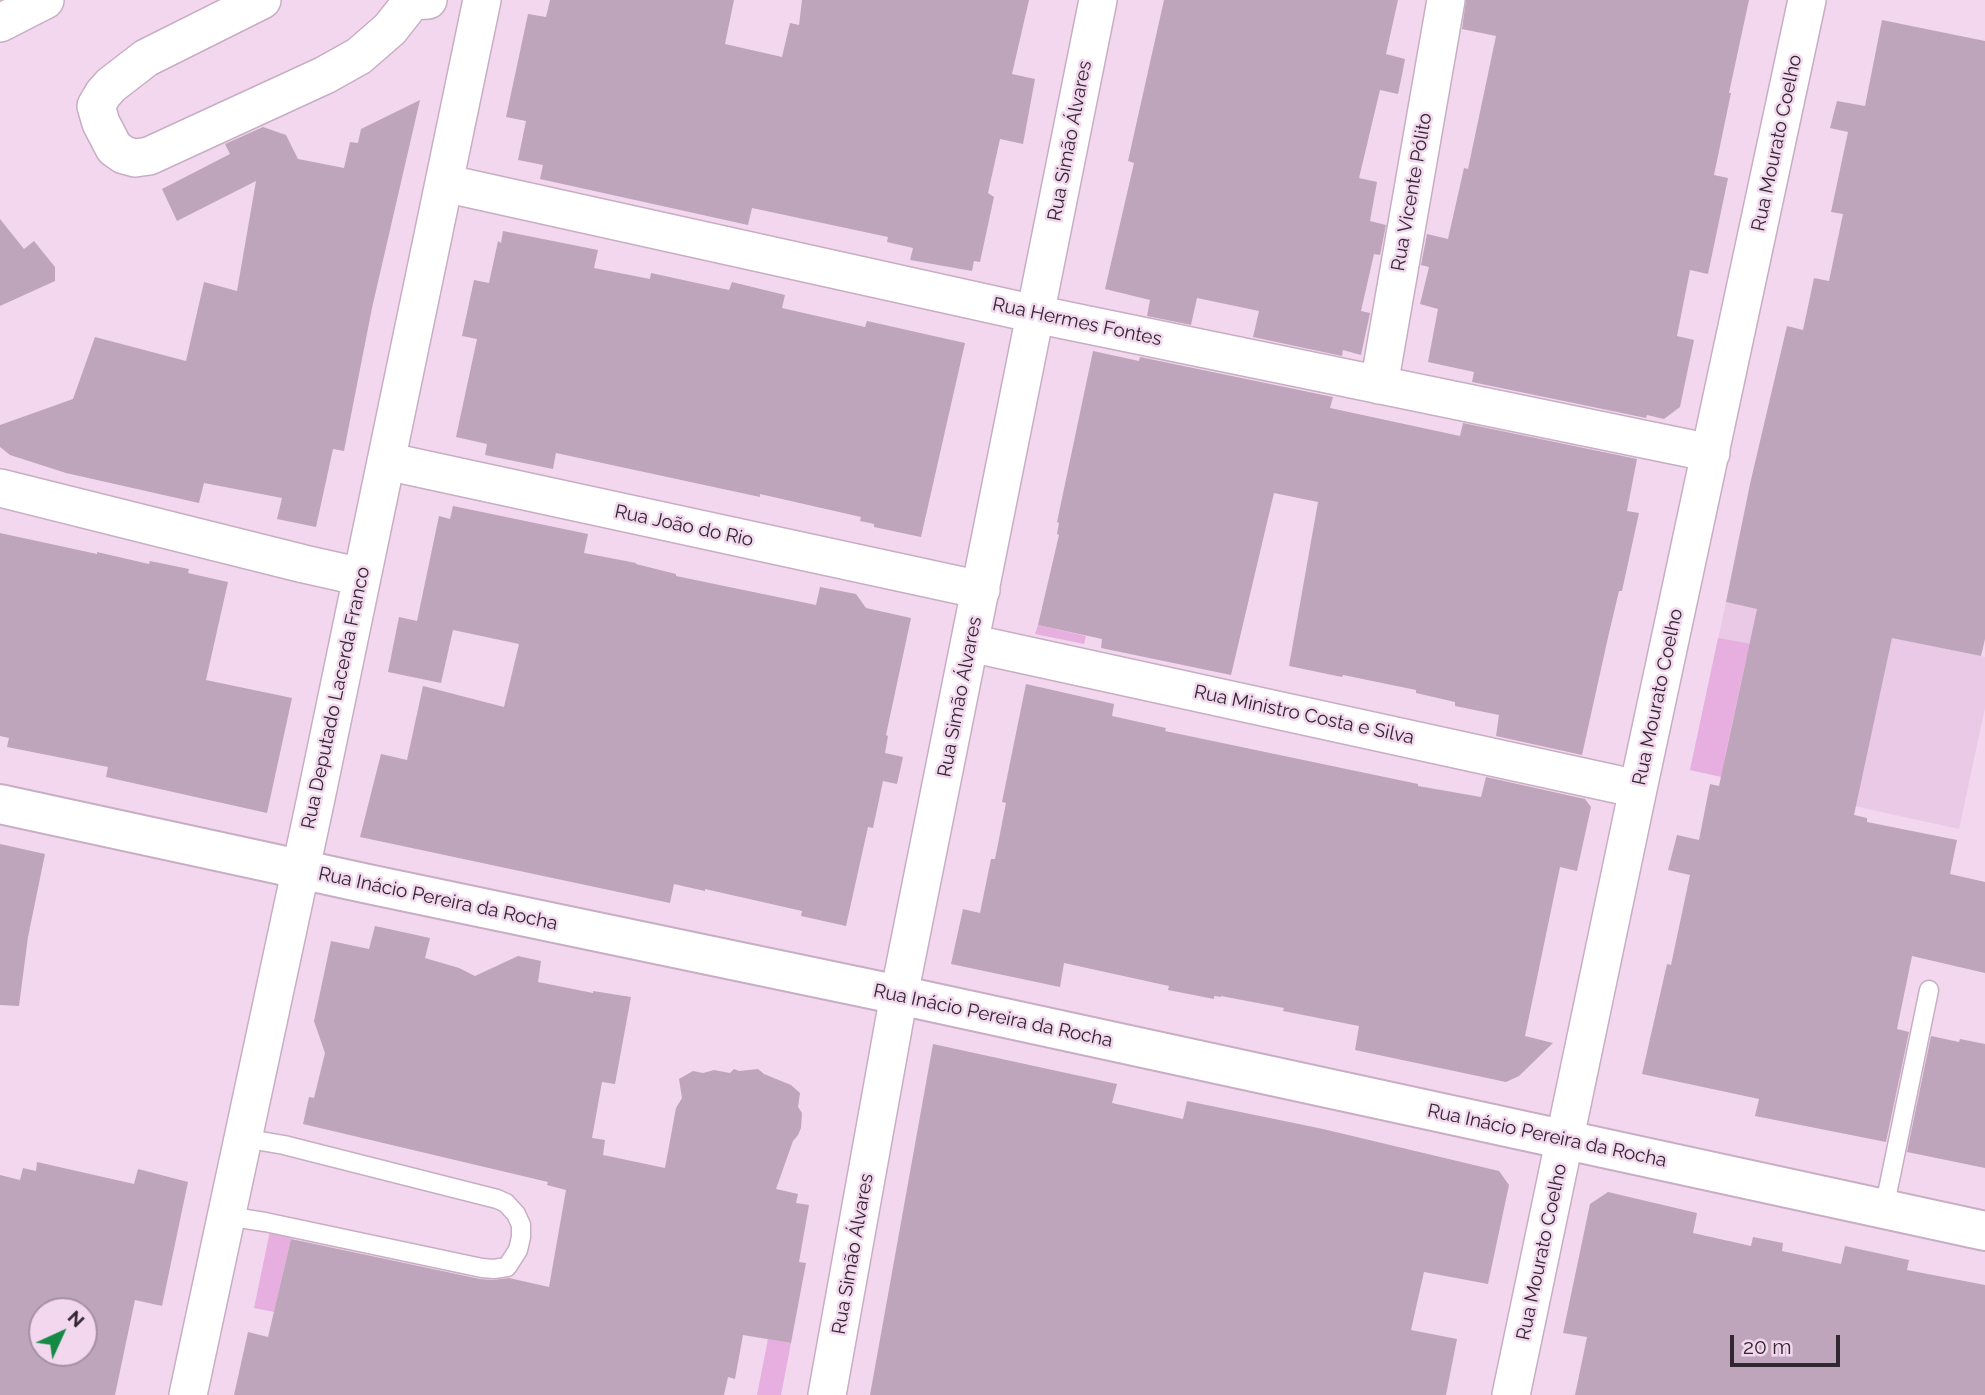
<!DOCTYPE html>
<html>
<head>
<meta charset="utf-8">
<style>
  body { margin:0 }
  #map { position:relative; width:1985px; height:1395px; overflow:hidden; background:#f2d7ee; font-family:Raleway,sans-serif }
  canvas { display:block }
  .north { position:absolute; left:28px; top:1297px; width:70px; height:70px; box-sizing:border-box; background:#f2d7ee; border:2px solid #a591a2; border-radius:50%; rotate:45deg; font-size:19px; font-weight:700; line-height:28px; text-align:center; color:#312730 }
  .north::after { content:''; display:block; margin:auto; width:24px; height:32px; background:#148a44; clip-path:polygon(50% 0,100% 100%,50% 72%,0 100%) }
  .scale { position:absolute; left:1730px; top:1335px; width:110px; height:32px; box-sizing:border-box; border:4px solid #312730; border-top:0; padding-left:9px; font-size:21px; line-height:24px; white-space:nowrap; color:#312730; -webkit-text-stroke:5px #f2d7ee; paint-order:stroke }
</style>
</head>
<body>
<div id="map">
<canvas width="1985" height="1395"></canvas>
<div class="north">N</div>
<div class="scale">20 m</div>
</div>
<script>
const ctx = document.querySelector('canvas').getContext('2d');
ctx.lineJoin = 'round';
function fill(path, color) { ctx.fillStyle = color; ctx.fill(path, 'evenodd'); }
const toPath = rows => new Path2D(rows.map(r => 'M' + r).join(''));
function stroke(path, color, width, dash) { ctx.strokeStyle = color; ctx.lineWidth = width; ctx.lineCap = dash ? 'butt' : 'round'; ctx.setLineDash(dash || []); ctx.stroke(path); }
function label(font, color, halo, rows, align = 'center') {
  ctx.font = font + ' Raleway,sans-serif'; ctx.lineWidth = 5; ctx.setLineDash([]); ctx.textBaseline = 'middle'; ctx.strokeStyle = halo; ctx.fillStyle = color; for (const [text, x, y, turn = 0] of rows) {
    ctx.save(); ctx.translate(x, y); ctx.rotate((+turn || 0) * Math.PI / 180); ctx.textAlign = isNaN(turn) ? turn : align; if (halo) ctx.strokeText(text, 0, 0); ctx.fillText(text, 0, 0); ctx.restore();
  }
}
const built = toPath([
  [1726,602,1985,657,1985,708,1959,829,1690,770]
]);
const green = toPath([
  [1038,625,1086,636,1084,644,1035,634],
  [1718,638,1775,648,1746,659,1725,756,1744,782,1690,770],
  [271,1226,293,1230,274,1312,254,1308],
  [768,1339,791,1343,781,1395,757,1395]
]);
const building = toPath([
  [550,0,734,0,725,44,782,57,790,23,799,25,802,0,1029,0,1012,74,1035,79,1023,144,1000,139,988,193,994,197,980,262,974,261,972,271,910,260,913,248,887,242,888,237,752,208,748,225,540,179,543,165,518,160,526,121,506,117,528,14,546,17],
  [1164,0,1398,0,1386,54,1405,59,1402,75,1398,94,1380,90,1359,178,1377,182,1370,221,1386,225,1380,255,1374,254,1361,311,1370,313,1361,355,1343,350,1342,356,1253,337,1259,311,1197,298,1191,325,1147,316,1150,300,1105,289,1134,163,1128,161],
  [1466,0,1749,0,1729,93,1731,93,1714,175,1728,178,1708,274,1690,270,1677,336,1694,340,1680,407,1664,419,1647,415,1646,418,1472,382,1474,372,1428,362,1438,309,1420,304,1429,267,1421,265,1427,234,1448,239,1464,168,1468,169,1496,36,1462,29],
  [1882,20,1985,41,1985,639,1981,656,1892,638,1854,815,1867,818,1867,822,1957,840,1950,874,1985,882,1985,973,1912,956,1897,1029,1909,1032,1886,1142,1755,1116,1759,1099,1642,1074,1667,964,1671,965,1690,875,1668,870,1677,835,1699,840,1710,784,1719,786,1757,609,1726,602,1750,484,1787,326,1803,330,1814,278,1829,281,1843,214,1831,212,1848,132,1830,128,1837,101,1865,106],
  [420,100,372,308,344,451,333,449,316,527,277,519,282,498,204,483,199,503,66,473,10,455,0,447,0,425,73,399,95,337,186,361,204,282,237,291,256,181,177,221,162,189,230,154,225,144,263,127,286,135,298,159,344,168,350,142,358,143,361,129],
  [0,219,24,249,34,241,55,267,55,281,0,306],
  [503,231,598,250,594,268,650,279,651,273,729,290,732,282,785,295,782,308,865,327,867,321,965,343,921,537,874,527,874,524,860,521,861,517,760,494,760,497,556,453,553,469,485,455,487,444,456,437,477,339,462,336,474,280,489,283,498,241,501,243],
  [1093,351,1139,361,1140,357,1333,397,1330,408,1460,436,1463,423,1637,459,1627,511,1639,513,1622,591,1619,591,1609,633,1582,755,1496,736,1499,715,1455,706,1455,702,1416,693,1416,690,1343,675,1342,677,1289,666,1318,502,1274,493,1231,675,1101,648,1102,639,1038,625,1059,535,1057,534,1059,523,1057,522],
  [453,506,588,534,584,553,636,563,636,564,676,574,676,576,816,605,820,587,856,594,866,608,911,618,886,735,888,736,885,753,903,757,897,784,883,781,873,828,868,827,846,926,801,916,802,911,705,889,705,891,674,884,670,903,360,837,381,754,407,760,423,686,504,707,519,644,453,630,441,683,388,672,399,617,417,621,439,516,450,519],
  [0,533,97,554,97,552,149,564,150,561,189,569,188,573,228,582,206,680,292,698,267,813,106,777,108,767,7,747,9,738,0,736],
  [1026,684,1114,704,1112,716,1166,728,1165,731,1375,775,1418,784,1418,786,1481,797,1486,777,1585,799,1591,807,1577,871,1560,867,1525,1036,1553,1043,1519,1076,1506,1082,1355,1050,1359,1026,1283,1011,1284,1008,1221,996,1221,997,1214,996,1214,999,1168,990,1169,986,1064,963,1060,987,951,964,963,909,980,913,991,859,995,859,1006,803,1002,802],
  [0,844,45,854,28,937,19,1006,0,1005],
  [375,926,430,938,425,958,459,968,475,976,518,956,541,961,538,982,593,993,593,991,631,997,615,1084,602,1082,592,1138,605,1140,603,1155,665,1168,676,1108,682,1098,679,1079,693,1071,703,1073,714,1070,730,1073,734,1069,739,1071,758,1069,764,1074,791,1085,800,1093,798,1107,802,1113,801,1128,798,1135,793,1141,776,1189,798,1194,796,1203,809,1205,799,1262,806,1263,791,1343,743,1335,735,1379,728,1377,724,1395,234,1395,248,1332,268,1337,291,1239,480,1279,493,1280,509,1278,549,1287,566,1190,547,1185,548,1182,303,1124,309,1097,314,1098,325,1053,314,1021,331,941,369,949],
  [1931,1036,1959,1042,1960,1039,1985,1044,1985,1168,1907,1152],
  [933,1044,1117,1084,1112,1103,1183,1119,1187,1101,1323,1129,1499,1171,1509,1185,1488,1284,1424,1272,1411,1330,1457,1339,1446,1395,870,1395],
  [37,1162,134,1184,138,1169,188,1182,162,1306,135,1300,115,1395,0,1395,0,1175,20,1180,23,1168,36,1171],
  [42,1311,84,1311,84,1353,42,1353],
  [1608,1192,1697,1213,1693,1233,1751,1246,1753,1237,1783,1243,1782,1251,1841,1264,1845,1246,1909,1260,1907,1270,1985,1285,1985,1395,1575,1395,1587,1337,1563,1333,1590,1204]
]);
const service = toPath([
  [1884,1209,1929,990],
  [226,1216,265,1222,482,1268,494,1269,507,1267,518,1250,521,1237,521,1225,516,1214,506,1203,497,1199,284,1145,243,1138]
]);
const minor = toPath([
  [262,0,146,58,111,85,103,94,96,106,101,123,114,148,124,155,135,158,149,156,325,75,359,56,390,29,412,1,428,0],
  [0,23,45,0],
  [444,183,1035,314,1711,453],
  [1379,385,1446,0],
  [386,461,981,590],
  [0,488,304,564,362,577],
  [970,643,1638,789],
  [188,1395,316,798,482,0],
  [827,1395,899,995,1098,0],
  [1511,1395,1638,789,1807,0]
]);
const tertiary = toPath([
  [0,804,373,885,899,995,1985,1231]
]);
const streetNames = [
  ["Rua Simão Álvares",1070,141,-79],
  ["Rua Mourato Coelho",1777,143,-78],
  ["Rua Vicente Pólito",1412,192,-80],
  ["Rua Hermes Fontes",1077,322,12],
  ["Rua João do Rio",684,526,12],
  ["Rua Simão Álvares",960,697,-79],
  ["Rua Mourato Coelho",1658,697,-78],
  ["Rua Deputado Lacerda Franco",336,698,-78],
  ["Rua Ministro Costa e Silva",1304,715,12],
  ["Rua Inácio Pereira da Rocha",438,899,12],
  ["Rua Inácio Pereira da Rocha",993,1016,12],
  ["Rua Inácio Pereira da Rocha",1547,1136,12],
  ["Rua Mourato Coelho",1542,1252,-78],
  ["Rua Simão Álvares",853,1254,-80]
];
fill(built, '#e9c9e5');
fill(green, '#e6afdf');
fill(building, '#bfa5bb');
stroke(service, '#c8aec4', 21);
stroke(minor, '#c8aec4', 40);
stroke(tertiary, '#c8aec4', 42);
stroke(service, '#fff', 18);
stroke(minor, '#fff', 37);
stroke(tertiary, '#fff', 38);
label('19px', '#312730', '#f2d7ee', streetNames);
</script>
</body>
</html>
